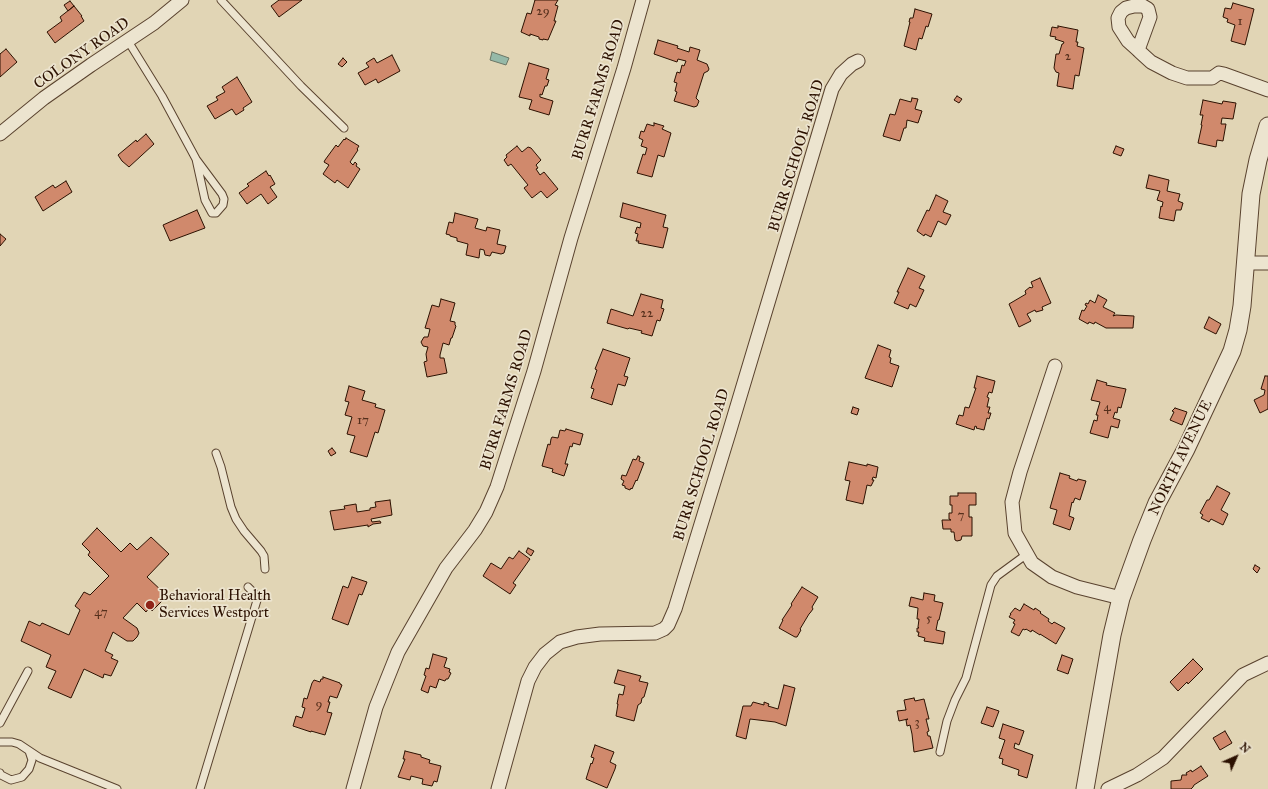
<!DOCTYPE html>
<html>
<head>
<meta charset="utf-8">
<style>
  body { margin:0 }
  #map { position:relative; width:1268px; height:789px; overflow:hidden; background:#e1d5b5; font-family:"IM FELL Great Primer",serif }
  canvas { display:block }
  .north { position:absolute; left:1216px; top:737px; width:40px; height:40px; -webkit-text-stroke:3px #ece4cf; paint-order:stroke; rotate:45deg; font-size:11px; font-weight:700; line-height:16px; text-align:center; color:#2c1101 }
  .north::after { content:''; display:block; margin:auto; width:14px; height:18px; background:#2c1101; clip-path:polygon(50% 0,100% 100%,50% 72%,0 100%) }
</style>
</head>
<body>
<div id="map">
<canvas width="1268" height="789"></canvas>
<div class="north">N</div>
</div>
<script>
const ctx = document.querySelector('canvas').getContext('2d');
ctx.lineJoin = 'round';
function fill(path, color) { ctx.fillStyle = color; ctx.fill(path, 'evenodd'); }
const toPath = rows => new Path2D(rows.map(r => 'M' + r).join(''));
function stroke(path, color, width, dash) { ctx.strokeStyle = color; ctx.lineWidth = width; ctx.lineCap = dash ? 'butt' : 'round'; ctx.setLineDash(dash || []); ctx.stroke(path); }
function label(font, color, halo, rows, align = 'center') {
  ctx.font = font + ' "IM FELL Great Primer",serif'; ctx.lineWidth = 3.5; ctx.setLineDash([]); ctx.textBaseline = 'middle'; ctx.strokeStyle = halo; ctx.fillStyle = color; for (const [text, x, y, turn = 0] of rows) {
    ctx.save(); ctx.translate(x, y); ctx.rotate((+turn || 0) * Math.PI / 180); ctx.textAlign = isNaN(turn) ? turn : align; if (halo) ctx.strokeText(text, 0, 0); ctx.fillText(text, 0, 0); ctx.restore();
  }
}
const water = toPath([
  [492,52,509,58,506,65,490,60,492,52]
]);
const building = toPath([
  [279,0,302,0,279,17,271,6,279,0],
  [535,0,558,0,555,5,558,6,554,21,556,21,548,40,543,39,543,40,539,39,539,37,530,34,530,36,521,32,527,13,531,14,535,0],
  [70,1,74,6,68,11,64,5,70,1],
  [1233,3,1254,9,1245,45,1231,41,1235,25,1227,22,1228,19,1223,17,1225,8,1231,9,1233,3],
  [74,6,82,16,81,16,84,21,55,43,47,32,62,21,60,17,74,6],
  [915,9,932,14,928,27,926,26,922,39,919,38,916,50,904,46,910,22,909,22,910,18,913,18,915,9],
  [1058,26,1078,30,1076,42,1078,42,1077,46,1084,48,1079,76,1075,75,1073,89,1057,86,1059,73,1056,72,1054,68,1056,54,1059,54,1062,44,1063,44,1064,42,1055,39,1056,37,1050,36,1052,27,1058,28,1058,26],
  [658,40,678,46,677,48,689,52,690,47,700,50,697,60,707,64,709,69,708,71,704,73,696,98,699,101,697,106,694,107,674,101,677,92,675,91,677,83,674,82,677,72,680,73,682,65,684,66,686,61,678,59,677,62,654,54,658,40],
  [6,49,17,62,0,77,0,54,6,49],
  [392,55,400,71,378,83,376,79,365,85,358,73,369,67,366,63,374,58,377,63,392,55],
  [343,58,347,62,342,67,338,64,343,58],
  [529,63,549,69,546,79,549,80,547,86,545,86,542,95,540,94,540,97,553,101,549,115,529,109,532,100,519,97,529,63],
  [237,77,252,102,243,108,244,110,236,115,232,109,215,119,207,106,218,100,216,97,225,92,222,87,237,77],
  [957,96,962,99,959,103,954,100,957,96],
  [912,98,918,99,915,109,922,111,918,123,907,120,906,128,904,128,900,141,883,136,890,114,895,115,900,99,911,102,912,98],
  [1203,100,1222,104,1223,101,1236,103,1233,119,1222,118,1221,124,1226,124,1223,141,1217,140,1216,147,1198,143,1202,125,1201,125,1203,115,1200,115,1203,100],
  [654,123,664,126,662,129,671,133,664,157,658,155,652,177,637,173,643,154,645,155,647,148,641,146,643,140,639,138,641,131,644,132,647,124,654,126,654,123],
  [146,134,154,144,129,167,122,161,118,155,136,140,137,142,146,134],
  [346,138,359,146,357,149,358,150,350,162,353,165,355,162,357,164,356,166,360,169,348,188,337,180,335,183,323,174,329,165,324,162,325,160,336,145,338,147,344,139,345,140,346,138],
  [517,146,522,152,528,147,531,148,541,160,536,165,538,168,536,169,540,175,544,172,558,189,547,198,541,191,532,198,524,188,528,185,511,164,508,166,504,160,507,157,506,155,517,146],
  [1116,146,1124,149,1121,156,1113,153,1116,146],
  [266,171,269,176,270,175,275,184,270,187,277,197,268,204,261,194,247,204,239,193,249,186,247,184,266,171],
  [1149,175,1169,180,1167,191,1180,194,1178,201,1183,203,1181,210,1176,210,1174,221,1159,218,1161,206,1162,207,1163,202,1157,200,1160,191,1146,188,1149,175],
  [66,181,72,192,43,211,35,197,53,185,55,188,66,181],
  [936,195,948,201,943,212,951,215,946,225,938,221,931,237,925,234,924,236,917,231,927,210,929,211,936,195],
  [623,203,666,215,663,227,668,228,663,248,638,243,639,241,636,241,638,234,635,233,637,227,640,228,641,223,620,217,623,203],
  [197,210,205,228,170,241,163,225,197,210],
  [455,213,478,219,475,228,486,231,487,227,500,230,497,244,506,246,504,253,501,254,492,252,490,256,485,255,484,250,480,249,479,258,466,255,468,244,457,241,457,238,450,236,450,235,446,234,449,222,453,223,455,213],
  [0,234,6,239,0,246,0,234],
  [908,268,925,276,919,288,924,290,916,307,910,304,908,309,894,303,899,292,897,292,908,268],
  [1040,278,1051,303,1042,307,1043,310,1036,312,1035,310,1027,314,1031,321,1019,327,1009,304,1026,294,1025,291,1030,287,1031,288,1033,287,1031,282,1040,278],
  [641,294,663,300,661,308,664,309,660,321,657,320,652,336,641,333,642,331,629,328,628,329,607,323,611,309,633,316,641,294],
  [1098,295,1107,300,1103,307,1115,313,1113,316,1116,315,1134,316,1133,328,1106,328,1095,322,1094,324,1089,322,1088,324,1079,319,1082,310,1084,311,1087,306,1085,305,1086,303,1088,304,1090,300,1095,303,1098,295],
  [441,299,455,303,450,321,455,322,455,325,456,326,452,338,451,338,449,345,443,343,440,355,440,358,444,358,447,373,427,377,424,362,427,361,426,354,428,347,423,346,421,342,424,337,428,337,430,329,425,328,432,305,439,307,441,299],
  [1209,317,1221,324,1216,334,1204,328,1209,317],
  [878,345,891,350,889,357,891,358,890,363,899,366,892,387,865,378,878,345],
  [603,349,630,358,624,376,628,377,625,386,618,384,612,405,591,398,594,389,591,388,597,370,595,369,603,349],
  [977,376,995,381,992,393,989,392,987,397,989,398,987,407,990,407,988,413,991,413,989,419,987,418,984,430,976,428,977,427,975,426,974,430,956,424,959,415,963,416,965,407,969,408,976,388,974,388,977,376],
  [1265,376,1268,376,1268,409,1260,413,1254,400,1264,395,1265,390,1261,389,1265,376],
  [1097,380,1107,383,1106,385,1126,389,1121,408,1118,407,1117,413,1115,412,1113,418,1120,420,1118,428,1111,426,1108,438,1090,433,1094,420,1097,421,1098,415,1096,415,1100,402,1091,400,1097,380],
  [349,386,365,391,362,400,376,404,375,407,385,410,378,433,375,432,367,457,350,452,355,436,347,434,352,417,345,415,349,402,345,401,349,386],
  [853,407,859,409,857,415,851,413,853,407],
  [1175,408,1187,412,1182,425,1170,420,1174,412,1172,411,1175,408],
  [566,429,583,434,580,445,573,443,572,447,570,446,565,464,568,464,564,476,552,472,553,469,542,466,548,444,550,445,551,439,552,437,558,438,560,430,565,431,566,429],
  [332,448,336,453,331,456,328,451,332,448],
  [638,456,640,457,639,461,644,463,637,481,636,480,632,489,631,488,630,490,625,488,625,486,622,485,624,481,621,479,622,475,626,476,633,459,636,460,638,456],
  [849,462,867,466,867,464,878,467,876,478,873,477,872,480,874,480,871,486,867,485,863,504,846,500,850,481,845,480,849,462],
  [1060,473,1070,476,1069,478,1077,481,1078,479,1086,481,1080,500,1075,498,1073,503,1072,502,1069,516,1074,518,1070,530,1053,524,1057,510,1050,508,1060,473],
  [1217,486,1230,493,1221,510,1228,514,1223,525,1211,519,1209,522,1201,518,1203,515,1200,513,1207,500,1209,500,1217,486],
  [958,493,976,493,976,505,969,505,969,517,972,517,972,536,962,536,961,540,957,541,955,540,954,532,951,532,951,529,943,529,942,520,951,520,949,519,949,513,952,513,952,505,950,505,950,496,958,496,958,493],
  [390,500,392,515,371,519,372,522,380,521,381,523,373,524,368,527,368,525,334,530,330,511,345,509,344,506,356,504,357,512,370,510,370,508,376,507,375,502,390,500],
  [97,528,121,552,130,543,137,550,151,537,169,554,147,577,164,593,161,596,164,599,152,611,149,608,146,612,137,603,123,618,137,628,139,633,137,637,133,641,127,641,113,632,105,651,113,655,111,658,118,661,111,676,104,674,103,678,84,669,71,698,48,688,56,671,46,667,51,655,21,641,29,621,40,626,42,623,69,635,80,610,75,606,84,592,90,595,109,576,88,555,90,552,82,544,97,528],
  [528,548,534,551,531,556,526,552,528,548],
  [519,551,530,559,513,583,516,585,510,594,483,576,491,563,501,569,509,557,513,559,519,551],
  [1255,565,1260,568,1257,573,1253,569,1255,565],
  [352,577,367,582,362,595,359,594,348,625,332,619,343,586,348,588,352,577],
  [802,587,818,597,812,607,813,609,810,613,809,614,800,629,801,630,797,637,795,637,779,628,783,620,782,620,792,605,791,604,802,587],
  [924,593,935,595,934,601,943,603,939,620,938,620,936,630,945,632,943,644,924,641,925,638,918,636,919,632,917,632,917,628,919,628,918,627,919,619,917,619,918,608,909,606,911,597,923,600,924,593],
  [1024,604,1034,610,1035,608,1041,612,1040,613,1049,619,1048,621,1052,624,1054,622,1065,628,1056,644,1040,634,1040,635,1032,630,1031,632,1026,629,1025,630,1023,629,1019,636,1011,632,1015,624,1013,623,1015,620,1009,617,1011,614,1010,614,1015,608,1020,611,1024,604],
  [433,654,447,658,444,667,450,669,449,672,451,673,448,679,446,679,445,681,439,679,436,688,430,686,428,693,421,690,426,676,424,675,426,668,429,669,433,654],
  [1062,655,1073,659,1068,674,1057,670,1062,655],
  [1193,659,1203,669,1188,684,1187,682,1178,691,1170,682,1193,659],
  [618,670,641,676,639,681,648,683,644,697,642,698,641,703,638,705,634,721,616,716,618,704,617,704,619,694,623,695,625,686,614,683,618,670],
  [323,677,340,683,340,684,342,685,337,698,330,696,328,702,330,702,327,712,332,713,325,735,311,731,311,732,293,726,296,716,302,718,305,708,302,707,304,698,307,699,312,683,314,680,320,682,321,679,323,679,323,677],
  [784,685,795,688,786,726,775,722,750,719,746,739,736,736,743,706,751,706,753,702,764,705,764,702,769,704,768,706,778,709,784,685],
  [914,698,915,701,924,699,929,719,926,719,929,731,927,732,928,736,930,736,933,748,914,752,912,734,910,725,907,726,906,720,908,719,899,721,897,711,906,710,904,700,914,698],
  [987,707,999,711,993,727,981,723,987,707],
  [1003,724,1024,731,1019,745,1015,743,1014,748,1033,755,1027,778,1018,775,1019,770,1002,764,1003,759,999,758,1005,740,999,738,1003,724],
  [1225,731,1232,743,1220,750,1213,738,1225,731],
  [595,745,614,752,610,762,616,765,615,769,607,788,586,779,591,763,592,764,594,758,591,757,595,745],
  [405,751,421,755,421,757,430,760,429,763,441,766,437,782,434,781,432,786,422,784,423,779,411,776,410,780,398,777,405,759,403,759,405,751],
  [1201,766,1208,776,1194,785,1193,787,1191,789,1171,789,1171,781,1181,780,1182,775,1187,775,1186,773,1191,770,1192,772,1201,766]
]);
const service = toPath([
  [221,0,301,86,344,128],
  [128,41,162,96,196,159,222,194,224,199,223,205,216,213,212,213,205,200,196,159],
  [216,453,221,467,231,507,236,519,244,531,261,551,264,556,265,569],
  [0,723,28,671],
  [0,742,12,742,19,744,40,758,117,789],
  [940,752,947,721,955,700,966,678,991,585,997,576,1027,554],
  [0,773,1,775,11,780,22,777,29,769,32,760,29,751],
  [200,789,258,597,248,587]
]);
const minor = toPath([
  [1138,50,1150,17,1148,9,1143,6,1134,6,1126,8,1121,12,1118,18,1119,27,1128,41,1138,50,1140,52,1151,62,1172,73,1187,78,1212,78,1219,73,1224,74,1268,90],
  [0,134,44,98,91,65,154,23,182,0],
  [1246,263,1268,263],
  [1055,366,1020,472,1012,502,1015,533,1032,563,1052,577,1077,587,1121,598],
  [353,789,376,707,398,652,446,568,475,530,486,512,497,487,534,371,571,238,624,68,643,0],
  [498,789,528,681,535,667,545,654,560,642,577,637,600,634,655,633,664,629,668,625,675,609,729,433,832,89,841,74,852,64,858,61],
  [1108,789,1137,775,1163,758,1243,675,1268,663]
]);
const tertiary = toPath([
  [1085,789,1112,635,1121,598,1142,540,1157,503,1186,449,1232,351,1238,330,1242,306,1251,194,1258,160,1268,126]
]);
const markers = [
  [150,605,5,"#8f2418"]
];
const numberNames = [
  ["29",543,12],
  ["1",1240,22],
  ["2",1068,57],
  ["22",647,314],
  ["4",1107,408],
  ["17",363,421],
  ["7",961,516],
  ["47",101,613],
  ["5",929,619],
  ["9",319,705],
  ["3",917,723]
];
const streetNames = [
  ["COLONY ROAD",82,54,-35],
  ["BURR FARMS ROAD",599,90,-73],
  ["BURR SCHOOL ROAD",797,156,-73],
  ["BURR FARMS ROAD",507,400,-73],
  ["NORTH AVENUE",1181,458,-64],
  ["BURR SCHOOL ROAD",702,465,-73]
];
const poiNames = [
  ["Behavioral Health",159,596],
  ["Services Westport",159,613]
];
fill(water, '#95b9a8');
stroke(water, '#6b7665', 1);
fill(building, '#d0896c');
stroke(building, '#2c1101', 1);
stroke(service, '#59422e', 9);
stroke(minor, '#59422e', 15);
stroke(tertiary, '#59422e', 19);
stroke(service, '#ece4cf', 7);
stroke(minor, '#ece4cf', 13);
stroke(tertiary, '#ece4cf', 17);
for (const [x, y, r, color] of markers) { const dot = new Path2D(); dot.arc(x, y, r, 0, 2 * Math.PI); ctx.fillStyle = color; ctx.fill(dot); stroke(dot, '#ece4cf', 1.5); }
label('13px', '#552f1c', null, numberNames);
label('15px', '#2c1101', '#ece4cf', streetNames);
label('15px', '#2c1101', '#ece4cf', poiNames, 'left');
</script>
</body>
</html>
